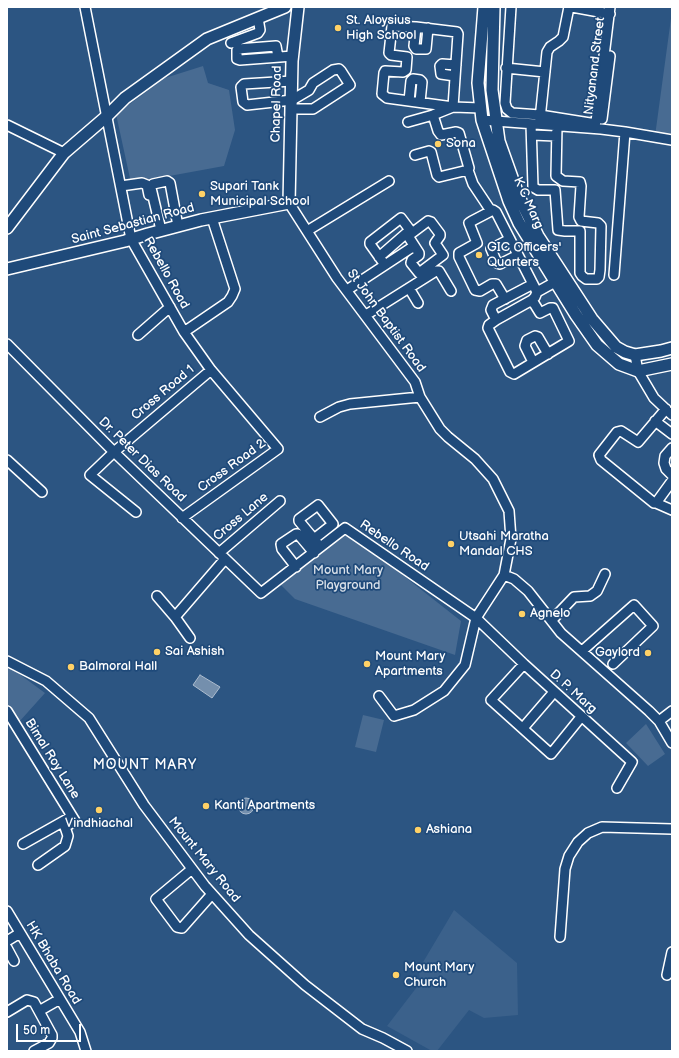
<!DOCTYPE html>
<html>
<head>
<meta charset="utf-8">
<style>
  body { margin:0 }
  #map { position:relative; width:679px; height:1058px; overflow:hidden; background:#2c5582; font-family:"Balsamiq Sans",sans-serif }
  canvas { display:block }
  .frame { position:absolute; inset:0; border:8px solid #fff; pointer-events:none }
  .scale { position:absolute; left:16px; top:1024px; width:65px; height:18px; box-sizing:border-box; border:2px solid #fff; border-top:0; padding-left:5px; font-size:12px; line-height:14px; white-space:nowrap; color:#fff; -webkit-text-stroke:3px #1f4a7a; paint-order:stroke }
</style>
</head>
<body>
<div id="map">
<canvas width="679" height="1058"></canvas>
<div class="frame"></div>
<div class="scale">50 m</div>
</div>
<script>
const ctx = document.querySelector('canvas').getContext('2d');
ctx.lineJoin = 'round';
function fill(path, color) { ctx.fillStyle = color; ctx.fill(path, 'evenodd'); }
const toPath = rows => new Path2D(rows.map(r => 'M' + r).join(''));
function stroke(path, color, width, dash) { ctx.strokeStyle = color; ctx.lineWidth = width; ctx.lineCap = dash ? 'butt' : 'round'; ctx.setLineDash(dash || []); ctx.stroke(path); }
function label(font, color, halo, rows, align = 'center') {
  ctx.font = font + ' "Balsamiq Sans",sans-serif'; ctx.lineWidth = 3.5; ctx.setLineDash([]); ctx.textBaseline = 'middle'; ctx.strokeStyle = halo; ctx.fillStyle = color; for (const [text, x, y, turn = 0] of rows) {
    ctx.save(); ctx.translate(x, y); ctx.rotate((+turn || 0) * Math.PI / 180); ctx.textAlign = isNaN(turn) ? turn : align; if (halo) ctx.strokeText(text, 0, 0); ctx.fillText(text, 0, 0); ctx.restore();
  }
}
const built = toPath([
  [454,910,517,963,518,1015,484,1018,469,1010,437,1051,432,1051,387,1026,420,983,419,969]
]);
const green = toPath([
  [672,11,672,138,655,136],
  [203,66,208,83,229,90,235,130,224,166,131,183,116,114,165,78],
  [348,532,461,621,455,655,295,599,281,585],
  [7,665,45,693,19,722,7,705],
  [363,715,384,720,376,752,355,747],
  [646,724,665,754,648,766,626,743]
]);
const water = toPath([
  [200,675,220,687,212,698,193,685,200,675],
  '238 806a8 8 0 1 1 16 0a8 8 0 1 1-16 0Z'
]);
const minor = toPath([
  [85,7,131,239,184,332,211,370,278,449,182,518],
  [511,7,505,103,507,109,512,113,540,115,590,123,596,122,610,7],
  [572,7,610,14],
  [392,26,416,27,457,32,458,34,453,107,387,98,382,94,384,73,385,71,403,72,406,70,407,57,391,55,389,53,392,26],
  [416,27,414,46,416,49,426,49,428,28],
  [231,43,258,33,260,30,258,18],
  [278,57,276,46,238,49,237,50,237,59,240,60,293,56],
  [506,68,545,72],
  [455,76,441,74,440,66,442,64,456,65],
  [409,101,411,81,413,79,420,80,422,82,420,102],
  [291,109,313,109,350,85,341,71,339,69,333,70,313,83,309,90,292,100,247,105,243,102,241,87,244,84,292,81],
  [540,119,547,52,550,47,559,41,563,37,569,7],
  [602,119,610,56],
  [482,120,601,129,625,132,614,275],
  [408,122,433,115,453,107,481,108],
  [531,124,533,187,538,190,555,190,558,230,565,231,580,231,580,273,582,276,586,279,597,279,599,277,600,270,601,226,598,223,581,221,579,217,581,186,580,182,563,181,556,176,557,126],
  [7,125,64,153],
  [625,132,672,140],
  [532,135,556,136],
  [415,155,429,151,431,152,437,175,439,177,468,170,469,168,459,133,456,132,441,135,438,131,433,115],
  [468,170,473,184,491,211],
  [121,186,142,183,147,185,149,195],
  [289,203,337,278,415,382,420,397,440,429,448,437,475,459,493,479,509,511,511,539,504,575,476,618,465,665,444,691,414,710,394,716,379,696],
  [428,221,431,222,440,234,440,236,435,243,443,255,419,273,411,263,412,260,419,255,419,253,408,236,428,221],
  [161,230,151,188,153,184,167,181,170,183,178,226],
  [307,231,389,181],
  [510,239,491,249,497,263,500,264,518,255],
  [379,257,410,230,401,218,370,242,370,244,385,265],
  [533,284,493,305,491,310,496,320,532,300,535,297,537,292,555,282],
  [409,288,418,303],
  [347,290,414,246],
  [505,299,496,284,492,284,480,291,475,290,459,257,459,253,477,243,469,223,472,221,493,210,496,212,537,292],
  [366,315,436,271,439,271,451,291],
  [496,320,489,325,488,328,510,372,514,374,569,341,553,308,550,308,540,313,532,300],
  [184,332,228,302,232,296,235,289,212,218],
  [138,335,170,307],
  [7,344,114,452,261,593,345,528,476,618,524,664,632,762,617,788],
  [635,355,638,371,654,398,672,415],
  [533,362,525,346,527,340,535,336,538,337,548,354],
  [666,409,638,442,621,431,617,432,599,455,601,460,654,503,656,503,672,481],
  [320,417,339,407,350,404,420,397],
  [655,421,672,434],
  [672,448,665,456,664,463,666,469,672,475],
  [7,460,42,492],
  [656,503,672,510],
  [136,512,90,475,114,452,211,370],
  [314,539,333,524,318,505,299,519,299,521,314,539,320,547],
  [219,553,280,501],
  [296,567,282,549,281,544,296,534,298,534,314,553],
  [504,575,514,579,528,591,561,633,649,711,659,721,672,743],
  [157,596,175,617],
  [552,620,574,597,590,596,597,591,605,574],
  [190,638,175,617,225,559],
  [582,651,634,605,653,626,613,664],
  [7,661,46,681,89,718,144,805,205,886,249,935,305,985,362,1029,383,1038,407,1051],
  [524,664,491,700,551,754,581,717],
  [7,711,75,821,65,827,68,836,65,846,38,865],
  [659,721,672,711],
  [523,728,554,692],
  [23,844,71,817],
  [192,869,156,899,177,927,182,928,212,894],
  [7,911,80,1032,86,1051],
  [560,937,565,869,569,856,578,842,588,833,602,827,672,829],
  [7,941,20,933],
  [7,948,14,961],
  [667,975,672,952],
  [39,1011,60,999],
  [7,1012,27,1000,34,1002,52,1035,52,1038,49,1043,34,1051]
]);
const major = toPath([
  [484,7,478,83,482,120,509,201,519,223,576,315,597,345,619,364,638,371,672,364],
  [494,7,492,90,499,141,519,197,538,236,592,319,616,347,625,352,635,355,661,351,672,348],
  [7,228,64,153,107,116,125,98,207,39,285,7],
  [7,269,125,241,148,234,201,220,289,203,292,61,298,7]
]);
const markers = [
  [338,28,4,"#ffd166"],
  [438,144,4,"#ffd166"],
  [202,194,4,"#ffd166"],
  [479,255,4,"#ffd166"],
  [451,544,4,"#ffd166"],
  [522,614,4,"#ffd166"],
  [157,652,4,"#ffd166"],
  [648,653,4,"#ffd166"],
  [367,664,4,"#ffd166"],
  [71,667,4,"#ffd166"],
  [206,806,4,"#ffd166"],
  [99,810,4,"#ffd166"],
  [418,830,4,"#ffd166"],
  [396,975,4,"#ffd166"]
];
const poiNames = [
  ["St. Aloysius",346,21],
  ["High School",346,36],
  ["Sona",446,144],
  ["Supari Tank",210,187],
  ["Municipal School",210,202],
  ["GIC Officers'",487,248],
  ["Quarters",487,263],
  ["Utsahi Maratha",459,537],
  ["Mandal CHS",459,552],
  ["Agnelo",530,614],
  ["Sai Ashish",165,652],
  ["Gaylord",640,653,"right"],
  ["Mount Mary",375,657],
  ["Apartments",375,672],
  ["Balmoral Hall",79,667],
  ["Kanti Apartments",214,806],
  ["Vindhiachal",99,824,"center"],
  ["Ashiana",426,830],
  ["Mount Mary",404,968],
  ["Church",404,983]
];
const streetNames = [
  ["Nityanand Street",595,66,-83],
  ["Chapel Road",277,104,-89],
  ["K C Marg",528,203,66],
  ["Saint Sebastian Road",133,224,-15],
  ["Rebello Road",166,273,61],
  ["St John Baptist Road",386,321,54],
  ["Cross Road 1",163,393,-40],
  ["Dr. Peter Dias Road",142,460,44],
  ["Cross Road 2",232,466,-36],
  ["Cross Lane",241,517,-40],
  ["Rebello Road",394,546,34],
  ["D. P. Marg",573,692,42],
  ["Bimal Roy Lane",52,759,58],
  ["Mount Mary Road",204,860,51],
  ["HK Bhaba Road",53,963,59]
];
const parkNames = [
  ["Mount Mary",348,571],
  ["Playground",348,586]
];
const neighbourhoodNames = [
  ["MOUNT MARY",145,765]
];
fill(built, '#3b618b');
fill(green, '#486b92');
fill(water, '#748fad');
stroke(water, '#acbcce', 1);
stroke(minor, '#fff', 12);
stroke(major, '#fff', 14);
stroke(minor, '#1f4a7a', 9);
stroke(major, '#1f4a7a', 11);
for (const [x, y, r, color] of markers) { const dot = new Path2D(); dot.arc(x, y, r, 0, 2 * Math.PI); ctx.fillStyle = color; ctx.fill(dot); stroke(dot, '#1f4a7a', 1.5); }
label('13px', '#fff', '#1f4a7a', poiNames, 'left');
label('13px', '#fff', '#1f4a7a', streetNames);
label('13px', '#dae1e9', '#1f4a7a', parkNames);
ctx.letterSpacing = '1px';
label('14px', '#fff', '#1f4a7a', neighbourhoodNames);
ctx.letterSpacing = '0px';
</script>
</body>
</html>
